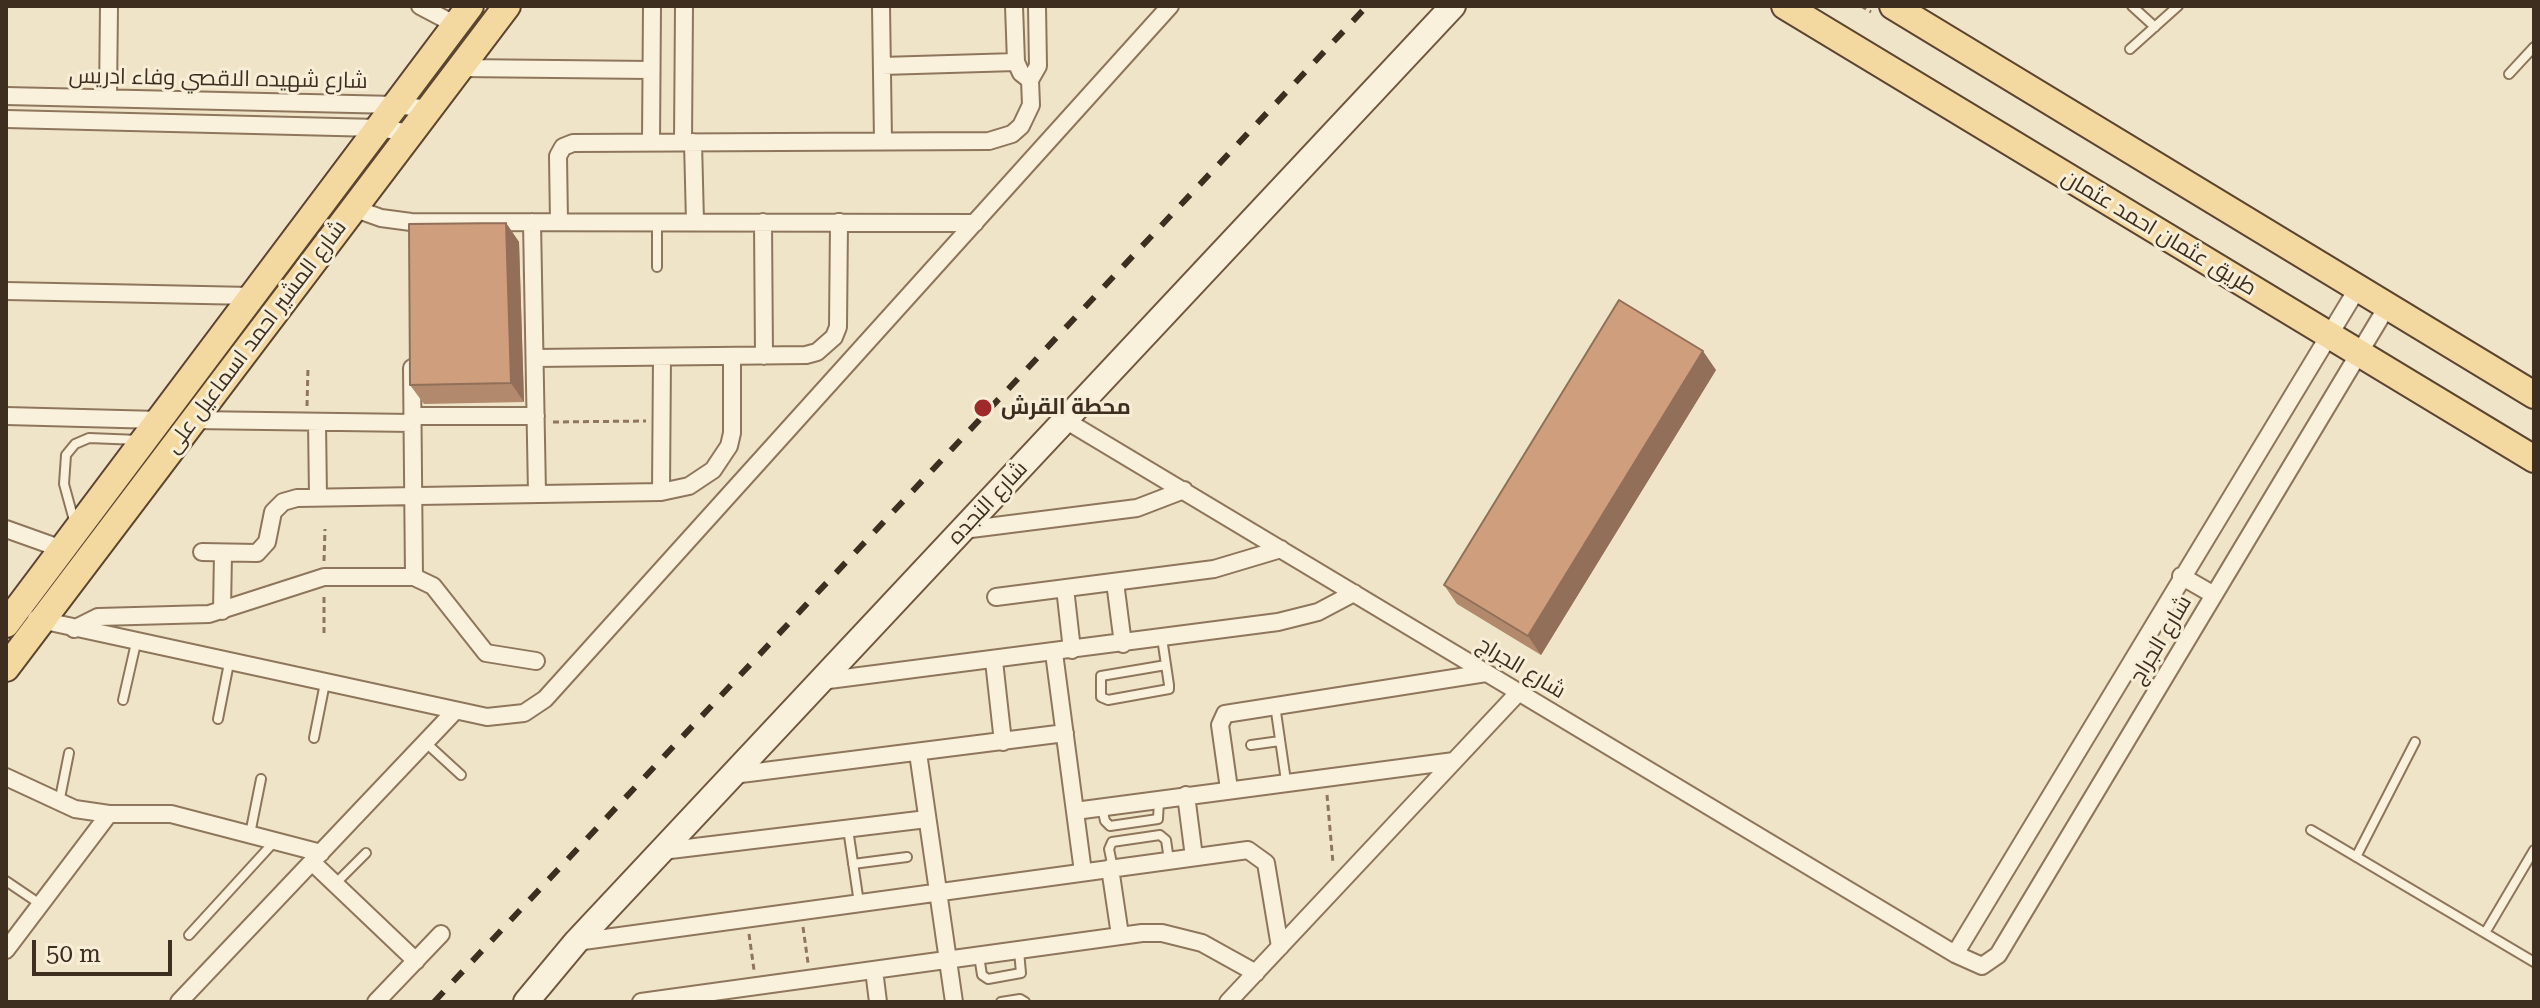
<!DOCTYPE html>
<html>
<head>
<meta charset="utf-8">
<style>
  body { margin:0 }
  #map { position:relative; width:2540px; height:1008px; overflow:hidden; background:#f0e4c8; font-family:"Roboto Serif",serif }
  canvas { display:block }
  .frame { position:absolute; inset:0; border:8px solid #3d2e20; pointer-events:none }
  .scale { position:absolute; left:32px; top:940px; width:140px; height:36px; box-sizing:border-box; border:4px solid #3d2e20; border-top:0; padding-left:10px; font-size:24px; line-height:28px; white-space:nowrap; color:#3d2e20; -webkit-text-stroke:6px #f7eed8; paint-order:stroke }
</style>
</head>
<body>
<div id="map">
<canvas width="2540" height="1008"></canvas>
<div class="frame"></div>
<div class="scale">50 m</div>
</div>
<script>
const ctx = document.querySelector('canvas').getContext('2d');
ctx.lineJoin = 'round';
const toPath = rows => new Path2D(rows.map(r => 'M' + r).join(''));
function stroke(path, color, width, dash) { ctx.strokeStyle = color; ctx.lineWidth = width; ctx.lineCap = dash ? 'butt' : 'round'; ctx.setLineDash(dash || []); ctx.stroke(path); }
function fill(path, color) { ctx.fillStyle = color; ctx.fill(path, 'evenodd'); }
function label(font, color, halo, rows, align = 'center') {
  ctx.font = font + ' "Roboto Serif",Cairo,serif'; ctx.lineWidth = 6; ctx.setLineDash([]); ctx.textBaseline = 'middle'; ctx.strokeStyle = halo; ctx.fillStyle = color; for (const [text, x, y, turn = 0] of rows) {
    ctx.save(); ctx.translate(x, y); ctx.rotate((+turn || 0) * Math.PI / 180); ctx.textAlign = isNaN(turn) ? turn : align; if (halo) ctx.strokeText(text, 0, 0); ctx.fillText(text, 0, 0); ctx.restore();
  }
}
const path = toPath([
  [1861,6,1871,12],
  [307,406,308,367],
  [553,422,646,421],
  [324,561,325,529],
  [324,633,324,596],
  [1327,795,1333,863],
  [803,927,808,963],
  [749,934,754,970]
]);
const lane = toPath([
  [2132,6,2155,27],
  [2130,49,2178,6],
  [2509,74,2534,47],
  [657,223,657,267],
  [75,524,64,484,66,455,75,444,89,438,139,440],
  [1162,638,1169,685,1169,689,1108,700,1101,697,1101,676,1166,665],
  [123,700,136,643],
  [1275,705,1286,781],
  [218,719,229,663],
  [314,738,325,683],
  [425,742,461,775],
  [1251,745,1280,741],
  [59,803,69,753],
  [1102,808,1105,821,1110,826,1158,819,1159,800],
  [848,829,859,903],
  [2311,830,2534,962],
  [250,834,261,779],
  [2356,857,2415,742],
  [853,864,907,857],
  [1113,868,1109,849,1112,842,1160,835,1166,840,1169,860],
  [6,881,40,904],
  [335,884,366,853],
  [2485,933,2534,850],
  [189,935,274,842],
  [979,956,982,975,988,979,1021,973,1019,951],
  [1001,1002,1020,999,1025,1002]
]);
const street = toPath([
  [420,6,456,25],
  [881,6,883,141],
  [1014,6,1016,62,1021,73,1030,80],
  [882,66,1016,62],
  [460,68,651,70],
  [6,96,396,105,429,109],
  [108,98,109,6],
  [6,119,378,128,411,133],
  [651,142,652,6],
  [683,142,684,6],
  [693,142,695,222],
  [353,208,381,218,411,222,975,223],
  [532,222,537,494],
  [559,222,558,156,563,147,573,143,989,141,1012,134,1021,126,1031,105,1030,80,1038,66,1037,6],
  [763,222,764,356],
  [6,291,252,296],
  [535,358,806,355,817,352,834,337,838,327,839,222],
  [412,368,414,577],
  [6,416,159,420],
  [413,416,536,416],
  [193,420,413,423],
  [1065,420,1955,954,1982,966,1998,955,2388,305],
  [317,422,318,497],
  [661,492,662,357],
  [6,529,62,549],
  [963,530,1137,508,1184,490],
  [202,552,257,553,267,542,273,512,283,502,297,498,661,492,689,486,713,470,729,446,732,433,732,356],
  [2181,576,2214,595],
  [1115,582,1123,644],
  [1065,588,1072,650],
  [996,597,1214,569,1281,549],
  [222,611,223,553],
  [36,619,487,717,524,713,545,699,1170,6],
  [74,629,98,617,209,614,324,577,414,577,433,586,486,653,536,661],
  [1054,653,1083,872],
  [994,661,1003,742],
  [821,681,1278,622,1318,612,1354,593],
  [918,753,954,1002],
  [733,775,1065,733],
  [6,777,75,809,109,814,171,814,321,853],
  [1229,789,1220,725,1225,714,1486,673],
  [1186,795,1194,857],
  [1075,811,1454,761],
  [662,851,927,819],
  [312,862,416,961],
  [1110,868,1120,935],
  [576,942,1248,850,1266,863,1280,947],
  [6,950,109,814],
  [1955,954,2359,286],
  [874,970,878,1002],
  [179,1002,455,711],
  [376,1002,441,934],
  [641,1002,1142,933,1162,933,1202,943,1256,973],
  [1228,1002,1518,693]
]);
const secondary = toPath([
  [526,1002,576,942,1453,6]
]);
const primary = toPath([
  [1785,6,2534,459],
  [1893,6,2534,395],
  [6,624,470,6],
  [6,668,507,6]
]);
const rail = toPath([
  [434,1002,1367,6]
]);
const wall = toPath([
  [506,223,519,242,524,402,424,404,410,385],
  [1716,370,1541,655,1457,604,1444,585]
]);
const shadedWall = toPath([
  [506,223,519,242,524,402,511,383],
  [1703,351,1716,370,1541,655,1528,636]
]);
const building = toPath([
  [506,223,511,383,410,385,409,224,506,223],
  [1619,300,1703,351,1528,636,1444,585,1619,300]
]);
const markers = [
  [983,408,10,"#9e2a2b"]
];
const streetNames = [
  ["شارع شهيده الاقصي وفاء ادريس",218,79,1],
  ["طريق عثمان احمد عثمان",2159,233,31],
  ["شارع المشير احمد اسماعيل على",256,337,-53],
  ["شارع النجده",988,503,-47],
  ["شارع الجراج",2161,640,-59],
  ["شارع الجراج",1521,668,31]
];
const poiNames = [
  ["محطة القرش",1001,408]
];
stroke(lane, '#8d765c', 12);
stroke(street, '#8d765c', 20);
stroke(secondary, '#6f573f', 28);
stroke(primary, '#5b4430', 30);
stroke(path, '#8d765c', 3, [6, 4]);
stroke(lane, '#faf1dc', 8);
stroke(street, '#faf1dc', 16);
stroke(secondary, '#faf1dc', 24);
stroke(primary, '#f3d9a0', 26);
stroke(rail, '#3d2e20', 6, [14, 14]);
fill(wall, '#b2896c');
fill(shadedWall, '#916f58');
fill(building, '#cf9f7d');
stroke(building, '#916f58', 2);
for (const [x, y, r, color] of markers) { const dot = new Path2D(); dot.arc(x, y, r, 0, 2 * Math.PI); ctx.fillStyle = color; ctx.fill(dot); stroke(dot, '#f7eed8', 3); }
label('22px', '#3d2e20', '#f7eed8', streetNames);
label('bold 22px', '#3d2e20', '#f7eed8', poiNames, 'left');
</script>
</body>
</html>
